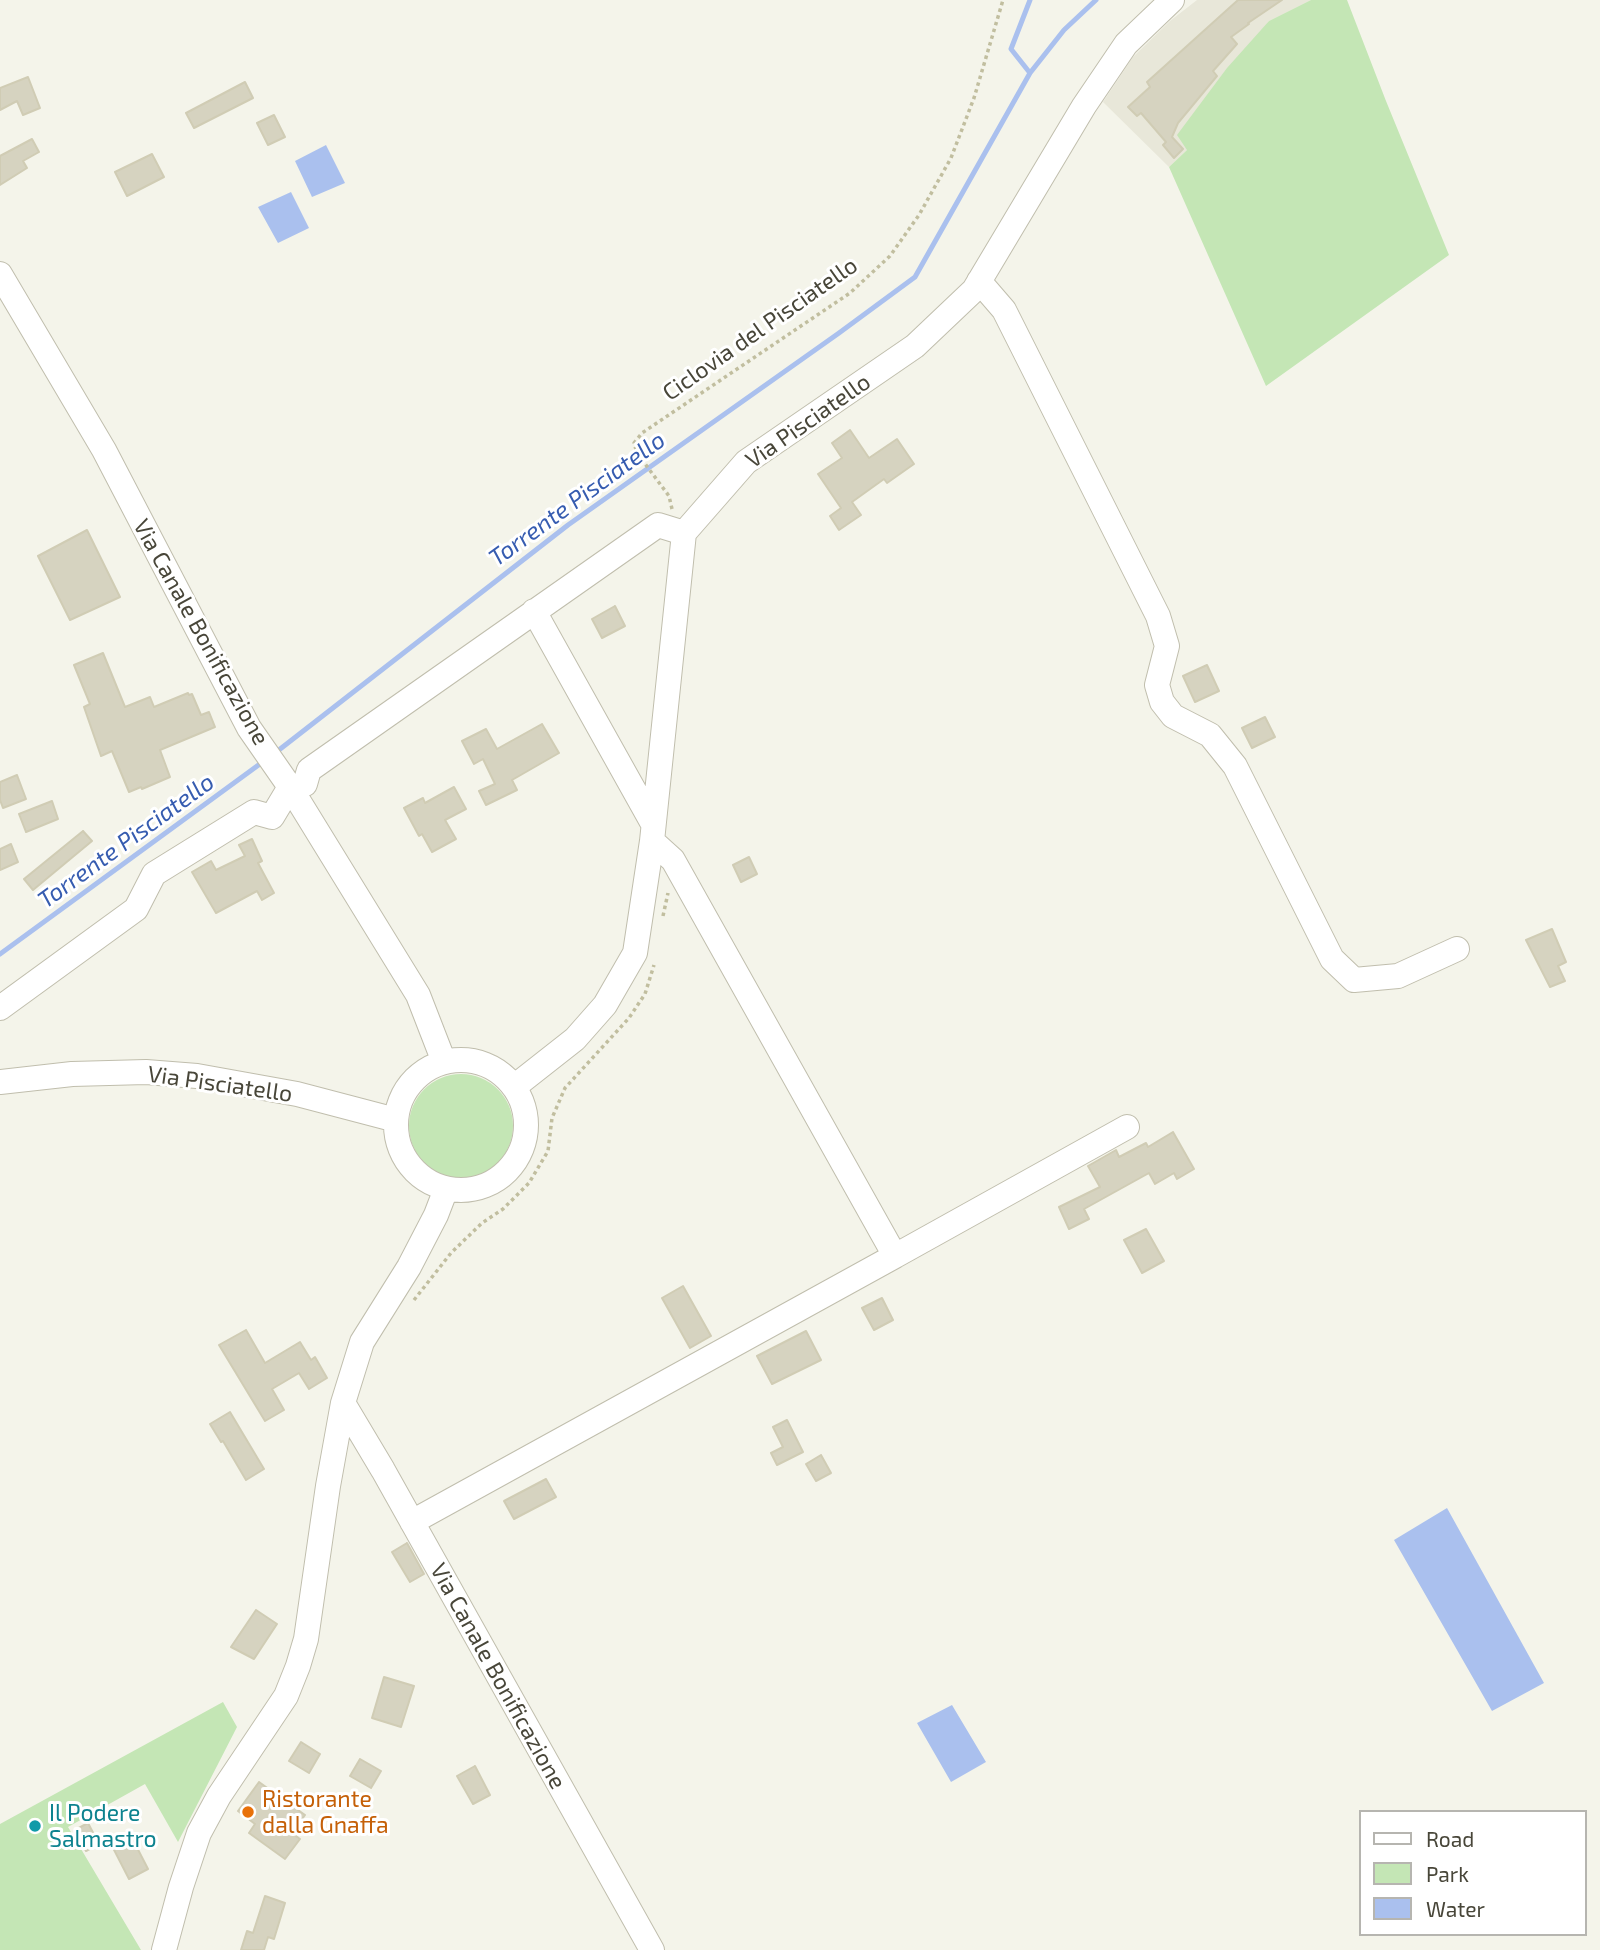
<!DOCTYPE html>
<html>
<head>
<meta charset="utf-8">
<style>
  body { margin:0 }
  #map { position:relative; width:1600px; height:1950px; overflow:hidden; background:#f4f4ea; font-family:"Exo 2",sans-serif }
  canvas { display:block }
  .legend { position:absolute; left:1359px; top:1810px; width:228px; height:126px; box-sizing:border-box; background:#fff; border:2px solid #b6b5b0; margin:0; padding:9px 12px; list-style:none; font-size:21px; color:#484639 }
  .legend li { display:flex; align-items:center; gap:14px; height:35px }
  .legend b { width:35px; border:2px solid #b6b5b0 }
</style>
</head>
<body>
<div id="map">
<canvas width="1600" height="1950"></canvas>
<ul class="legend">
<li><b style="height:9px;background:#fff"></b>Road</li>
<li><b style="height:19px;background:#c4e6b5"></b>Park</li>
<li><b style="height:19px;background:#aac0ee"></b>Water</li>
</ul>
</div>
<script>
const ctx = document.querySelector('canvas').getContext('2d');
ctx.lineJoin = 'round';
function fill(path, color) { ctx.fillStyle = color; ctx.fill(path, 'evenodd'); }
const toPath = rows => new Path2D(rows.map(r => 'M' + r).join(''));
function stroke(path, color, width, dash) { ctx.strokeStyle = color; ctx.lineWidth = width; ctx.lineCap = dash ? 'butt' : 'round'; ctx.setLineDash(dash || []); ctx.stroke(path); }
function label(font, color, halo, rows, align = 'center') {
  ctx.font = font + ' "Exo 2",sans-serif'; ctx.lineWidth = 6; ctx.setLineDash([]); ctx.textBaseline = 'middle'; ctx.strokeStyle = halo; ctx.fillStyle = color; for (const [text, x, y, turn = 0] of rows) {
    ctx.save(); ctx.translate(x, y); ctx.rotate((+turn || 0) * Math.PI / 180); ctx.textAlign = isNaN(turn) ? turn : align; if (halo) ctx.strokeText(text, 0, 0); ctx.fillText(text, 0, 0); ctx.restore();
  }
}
const residential = toPath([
  [1197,0,1311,0,1269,21,1187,150,1169,167,1103,102,1133,57,1170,21]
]);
const green = toPath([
  [1311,0,1347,0,1386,101,1449,255,1266,386,1169,167,1187,150,1177,135,1227,68,1269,21],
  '409 1126a52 52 0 1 1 104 0a52 52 0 1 1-104 0Z',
  [223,1702,237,1727,178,1842,145,1784,68,1827,141,1950,0,1950,0,1824]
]);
const water = toPath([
  [326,145,345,183,312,197,295,161],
  [291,192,309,228,278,243,258,207],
  [1447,1508,1544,1683,1492,1711,1394,1540],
  [952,1705,986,1762,951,1782,917,1723]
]);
const stream = toPath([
  [1030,0,1011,49,1030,73],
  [275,753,568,525,839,333,915,277,1030,73,1064,30,1096,0],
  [0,954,264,761]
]);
const building = toPath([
  [1238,0,1282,0,1248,23,1249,24,1231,37,1237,44,1213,71,1217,76,1178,123,1172,137,1183,149,1174,158,1163,145,1166,142,1141,113,1137,116,1128,107,1150,87,1147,82,1238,0],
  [28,77,40,108,23,115,17,101,0,110,0,88,28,77],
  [245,82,253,98,194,128,186,113,245,82],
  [274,115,285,137,268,145,257,123,274,115],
  [32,139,39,152,23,161,27,168,0,185,0,156,32,139],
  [152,154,164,177,127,196,115,172,152,154],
  [850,430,869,458,897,439,914,464,887,483,884,479,852,502,861,515,839,530,830,516,841,508,818,474,842,458,832,443,850,430],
  [87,530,120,597,70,620,38,556,87,530],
  [615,606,625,626,602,638,592,619,615,606],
  [103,653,125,707,150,697,154,707,188,693,189,695,192,694,201,715,209,712,215,727,160,750,170,777,142,789,141,787,129,792,112,751,101,756,84,707,90,704,74,665,103,653],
  [1207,665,1219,691,1195,702,1183,676,1207,665],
  [1265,717,1275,737,1252,748,1242,728,1265,717],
  [542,724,559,753,512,780,517,790,486,805,479,791,495,784,483,759,474,764,462,741,486,729,497,749,542,724],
  [17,775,26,799,3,808,0,800,0,782,17,775],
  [454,787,466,809,445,820,456,839,432,852,422,834,419,836,404,808,423,798,425,803,454,787],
  [52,801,58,819,26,832,19,814,52,801],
  [83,831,92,841,33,890,24,879,83,831],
  [252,839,262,861,258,863,274,893,262,900,257,891,216,913,192,872,211,861,216,870,245,856,239,845,252,839],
  [11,844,18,862,0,870,0,849,11,844],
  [749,857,757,874,741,882,733,865,749,857],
  [1552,929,1566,962,1558,966,1565,981,1550,987,1526,940,1552,929],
  [1173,1132,1194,1169,1177,1179,1174,1173,1155,1184,1149,1173,1084,1209,1089,1219,1069,1229,1059,1207,1100,1187,1088,1166,1116,1150,1119,1157,1146,1143,1148,1147,1173,1132],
  [1146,1229,1164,1261,1142,1273,1124,1240,1146,1229],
  [683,1286,711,1336,690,1348,662,1298,683,1286],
  [882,1298,893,1320,874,1330,862,1308,882,1298],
  [246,1330,265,1363,300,1342,311,1360,315,1357,327,1378,309,1389,299,1373,272,1389,284,1410,265,1421,219,1345,246,1330],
  [806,1331,821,1360,772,1384,757,1356,806,1331],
  [230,1412,264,1469,246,1480,223,1441,221,1442,210,1424,230,1412],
  [787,1420,803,1452,777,1465,771,1453,783,1447,773,1427,787,1420],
  [821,1455,831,1473,816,1481,806,1464,821,1455],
  [546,1479,556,1497,514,1519,504,1501,546,1479],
  [407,1543,424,1574,410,1582,392,1552,407,1543],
  [256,1610,277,1624,254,1659,231,1647,256,1610],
  [384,1677,414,1686,401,1727,372,1718,384,1677],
  [301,1742,320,1754,309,1773,289,1761,301,1742],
  [360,1759,381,1771,371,1788,350,1776,360,1759],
  [475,1766,490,1795,473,1804,457,1776,475,1766],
  [259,1782,305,1815,292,1833,300,1839,285,1859,249,1833,255,1824,238,1811,259,1782],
  [88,1823,99,1844,86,1851,75,1830,88,1823],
  [129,1832,148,1869,129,1879,110,1842,129,1832],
  [265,1896,285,1903,274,1939,268,1937,264,1950,241,1950,247,1931,253,1933,265,1896]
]);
const path = toPath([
  [672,509,669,496,637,453,634,443,642,433,850,293,890,256,919,215,951,158,974,98,1003,0],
  [663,916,668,893],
  [414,1300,451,1253,482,1223,503,1209,529,1183,548,1151,552,1118,565,1088,629,1018,645,994,654,965]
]);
const minor = toPath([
  [0,274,104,450,249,728,290,787,418,995,444,1062],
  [979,281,1004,310,1158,616,1167,646,1157,685,1162,702,1173,716,1210,735,1235,766,1332,959,1354,980,1398,976,1457,949],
  [534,611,653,824],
  [652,841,673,860,895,1256,1127,1127],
  [0,1008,136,909,154,874,254,812,272,817,290,787,305,784,309,770,658,525,684,533],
  '396 1125a65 65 0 1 1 130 0a65 65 0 1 1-130 0Z',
  [0,1082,72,1074,146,1072,197,1076,297,1094,396,1120],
  [514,1087,575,1039,605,1005,635,953,652,841,684,533,746,462,915,346,974,290,1084,106,1126,44,1172,0],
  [343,1403,383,1470,652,1950],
  [412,1522,895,1256],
  [164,1950,181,1887,199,1833,219,1796,286,1696,298,1666,306,1639,328,1486,343,1403,362,1342,409,1267,436,1215,446,1189]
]);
const markers = [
  [248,1812,7,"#e8710a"],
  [35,1826,7,"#0f9aa8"]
];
const streetNames = [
  ["Ciclovia del Pisciatello",760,329,-35],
  ["Via Pisciatello",808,421,-35],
  ["Via Canale Bonificazione",201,632,61],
  ["Via Pisciatello",220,1084,8],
  ["Via Canale Bonificazione",498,1676,61]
];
const foodNames = [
  ["Ristorante",262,1799],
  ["dalla Gnaffa",262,1825]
];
const cultureNames = [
  ["Il Podere",49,1813],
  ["Salmastro",49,1839]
];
const waterNames = [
  ["Torrente Pisciatello",577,499,-36],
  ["Torrente Pisciatello",126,841,-36]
];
fill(residential, '#e8e7d9');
fill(green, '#c4e6b5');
fill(water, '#aac0ee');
stroke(stream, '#aac0ee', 5);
fill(building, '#d6d3c0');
stroke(building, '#d0ccb4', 2);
stroke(minor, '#c0bead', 26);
stroke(path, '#c1be9f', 3.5, [3.5, 3.5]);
stroke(minor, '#fff', 24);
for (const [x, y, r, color] of markers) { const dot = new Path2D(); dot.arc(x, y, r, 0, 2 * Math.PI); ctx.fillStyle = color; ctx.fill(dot); stroke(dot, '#fff', 2.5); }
label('23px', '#484639', '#fff', streetNames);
label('23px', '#c56008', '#fff', foodNames, 'left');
label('23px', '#0d838f', '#fff', cultureNames, 'left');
label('italic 24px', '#365cb0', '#fff', waterNames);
</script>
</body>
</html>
